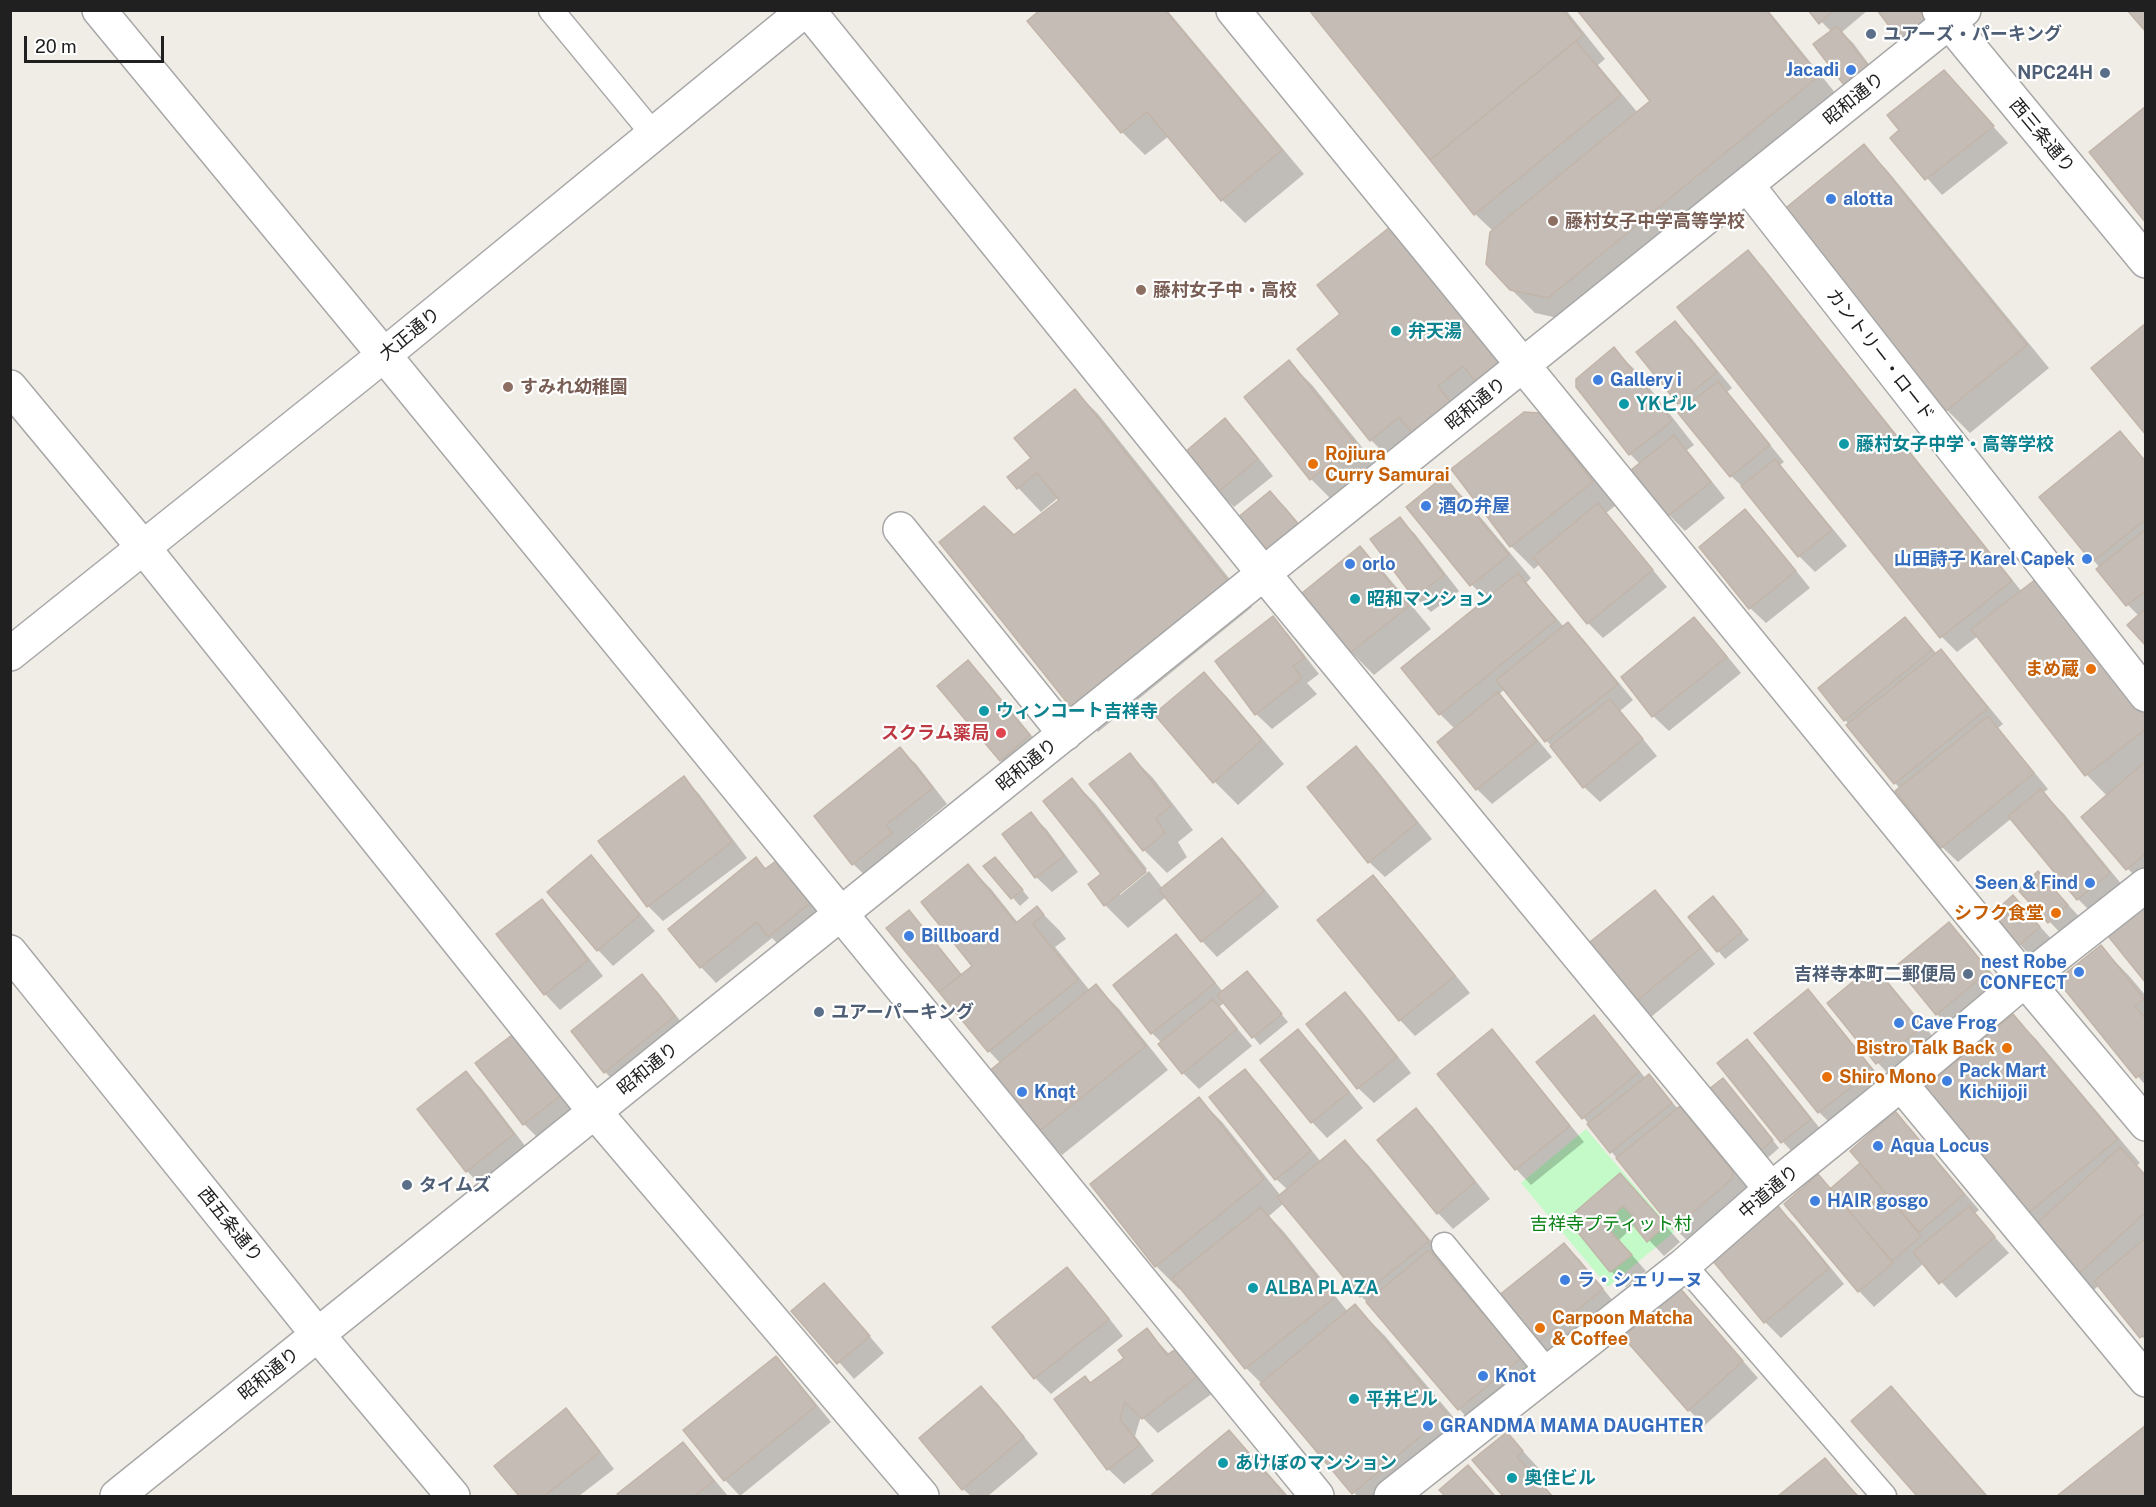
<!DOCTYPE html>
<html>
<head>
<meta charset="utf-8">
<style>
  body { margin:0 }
  #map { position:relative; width:2156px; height:1507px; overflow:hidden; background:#f0ede6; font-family:"Public Sans",sans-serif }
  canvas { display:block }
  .frame { position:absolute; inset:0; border:12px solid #202020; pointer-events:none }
  .scale { position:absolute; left:24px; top:36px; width:140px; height:27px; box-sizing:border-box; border:3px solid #202020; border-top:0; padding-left:8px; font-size:18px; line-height:21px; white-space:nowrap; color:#202020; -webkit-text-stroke:4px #fff; paint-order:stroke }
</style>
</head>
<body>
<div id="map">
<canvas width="2156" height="1507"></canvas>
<div class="frame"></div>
<div class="scale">20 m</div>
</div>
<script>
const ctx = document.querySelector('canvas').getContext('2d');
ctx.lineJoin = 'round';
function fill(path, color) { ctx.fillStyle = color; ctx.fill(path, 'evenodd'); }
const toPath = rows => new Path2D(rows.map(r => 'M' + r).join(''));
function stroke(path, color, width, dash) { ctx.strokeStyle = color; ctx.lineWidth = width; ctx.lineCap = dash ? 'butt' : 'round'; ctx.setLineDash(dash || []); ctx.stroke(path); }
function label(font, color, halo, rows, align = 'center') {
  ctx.font = font + ' "Public Sans","Noto Sans JP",sans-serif'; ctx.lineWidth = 4.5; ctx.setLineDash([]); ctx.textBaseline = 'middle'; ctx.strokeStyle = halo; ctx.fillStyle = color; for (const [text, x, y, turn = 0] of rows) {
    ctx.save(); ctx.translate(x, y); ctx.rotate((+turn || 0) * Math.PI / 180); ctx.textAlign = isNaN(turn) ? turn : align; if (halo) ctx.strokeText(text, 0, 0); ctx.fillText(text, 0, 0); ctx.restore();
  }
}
const park = toPath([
  [1586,1129,1674,1232,1608,1287,1521,1183]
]);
const shadow = toPath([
  [1042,10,1167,10,1304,174,1245,223,1222,200,1169,136,1145,155,1122,132],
  [1312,10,1566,10,1605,59,1598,65,1638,113,1652,102,1579,10,1768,10,1841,100,1572,321,1535,313,1511,289,1494,232,1475,214],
  [1810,10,1868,10,1842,32,1853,43,1886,87],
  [1944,72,2008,143,1942,195,1892,138,1902,130],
  [1863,146,1886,169,2049,368,1970,433,1947,410],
  [1390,229,1521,387,1460,410,1473,427,1437,456,1421,441,1394,463,1371,440,1342,314],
  [1748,252,1763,267,2022,592,2146,709,2146,882,2143,884,2128,869,2107,796,2087,775,1978,636,1957,652,1942,637,1679,307],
  [1675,323,1691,338,1732,388,1727,392,1784,462,1780,465,1847,546,1815,572,1799,556,1747,491,1731,476,1680,413,1685,409,1679,403],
  [1614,349,1637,372,1694,445,1687,450,1725,498,1685,531,1669,515,1633,470,1640,464,1630,454],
  [1289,362,1312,385,1377,466,1334,502,1311,479],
  [1075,391,1098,414,1252,607,1098,732,1075,709,1014,537,1061,500,1059,497,1041,512,1009,478,1033,459],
  [1539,414,1562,438,1615,506,1606,513,1667,587,1603,638,1588,623,1540,564,1534,569,1511,546],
  [1225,420,1241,436,1273,476,1234,507,1218,492],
  [2120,433,2146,461,2146,644,2139,616,2128,605,2099,570,2100,568,2041,497],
  [1444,478,1467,501,1531,578,1526,583,1564,627,1568,624,1583,639,1633,700,1620,711,1657,756,1600,802,1584,787,1505,689,1498,695,1513,710,1552,757,1492,804,1477,789,1455,729,1440,714,1487,600,1472,585,1408,507],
  [1270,493,1286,508,1315,543],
  [1745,511,1761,527,1810,588,1766,623,1750,608],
  [1400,519,1415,534,1459,591,1431,612,1415,597],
  [1360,548,1383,571,1431,629,1374,675,1351,652],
  [1272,618,1288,634,1319,674,1307,683,1317,694,1272,729,1256,714],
  [1694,619,1710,635,1741,673,1669,731,1653,716],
  [1905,619,1937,654,1941,651,1956,667,2003,724,1998,728,2048,789,2043,793,2064,814,2132,897,2101,922,2078,899,2012,818,1958,862,1942,847,1900,789,1820,688],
  [968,662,984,678,1045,752,1016,776,1001,760],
  [1204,674,1227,697,1284,764,1238,805,1215,782,1156,714],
  [1356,748,1372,764,1432,839,1385,877,1369,862],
  [900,749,916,764,947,804,901,842,907,850,869,879,853,864],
  [1130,755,1153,778,1193,830,1178,842,1187,857,1167,873,1144,850,1091,784],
  [684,778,699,794,747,858,663,921,648,906],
  [1072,780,1095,803,1147,869,1118,892,1120,895,1149,871,1163,889,1222,840,1238,856,1279,907,1217,957,1202,941,1166,897,1128,928,1105,905,1103,874],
  [1031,814,1047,830,1078,872,1052,892,1036,877],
  [590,857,606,873,655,931,613,966,598,950],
  [756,859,767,870,776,863,792,879,825,919,785,951,772,938,716,983,701,967,670,929],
  [968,866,991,889,1018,923,1037,908,1060,931,1066,939,1055,947,1090,991,1096,986,1119,1009,1168,1070,1062,1155,1039,1132,1001,1064,989,1051,941,991,909,912,924,928,962,975,974,966],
  [1002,866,1029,898,1020,906,986,867],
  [1373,877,1388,892,1470,993,1415,1036,1400,1020,1319,920],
  [2054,889,2083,921,2065,938,2020,890],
  [1655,892,1670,907,1715,964,1645,1022,1629,1007],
  [2013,897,2055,943,2035,961,1993,915],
  [1713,898,1749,940,1725,959,1690,917],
  [542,901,557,917,603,976,560,1010,545,994],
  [1949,924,1965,940,2003,987,1952,1030,1937,1014],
  [1175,936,1191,952,1223,992,1247,973,1288,1022,1260,1045,1225,1002,1219,1007,1252,1046,1199,1089,1183,1073,1160,1045,1162,1043,1152,1033],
  [2101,947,2130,977,2146,996,2146,1086,2059,981],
  [1873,967,1889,983,1938,1043,1893,1079,1878,1063,1829,1004],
  [641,976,657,991,689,1032,621,1088,605,1072,573,1031],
  [1808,991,1823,1007,1887,1086,1835,1128,1819,1112,1756,1033],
  [1345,994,1361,1010,1411,1073,1374,1103,1358,1088],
  [2013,1016,2036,1039,2140,1163,2136,1166,2146,1176,2146,1341,2099,1285,2093,1291,2027,1214],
  [1594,1017,1609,1033,1646,1079,1649,1076,1679,1110,1680,1108,1696,1124,1748,1189,1690,1243,1674,1228,1538,1062],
  [1298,1031,1314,1047,1363,1108,1327,1138,1312,1122],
  [1492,1031,1507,1047,1584,1142,1531,1185,1516,1169],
  [515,1034,578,1110,540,1140,524,1124,477,1063],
  [1747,1041,1762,1056,1826,1136,1798,1158,1783,1142,1719,1063],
  [1245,1071,1260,1086,1321,1162,1345,1142,1368,1165,1451,1265,1446,1269,1549,1389,1488,1439,1459,1409,1378,1313,1361,1296,1284,1203,1269,1216,1284,1232,1348,1312,1355,1306,1385,1336,1476,1444,1414,1496,1357,1496,1261,1383,1246,1368,1181,1287,1179,1289,1156,1266,1199,1099,1222,1122,1281,1196,1288,1190,1276,1179],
  [465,1073,481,1088,529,1151,482,1187,467,1171],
  [1730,1088,1779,1148,1762,1163],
  [1416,1110,1432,1126,1490,1199,1453,1229,1438,1213],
  [1895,1113,1911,1129,1979,1210,1974,1214,2009,1253,1956,1298,1924,1263,1874,1307,1859,1291,1818,1176,1832,1190,1862,1163],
  [1620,1175,1680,1242,1664,1256,1635,1225,1619,1240,1646,1271,1626,1287,1611,1271,1569,1220],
  [1778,1208,1794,1223,1844,1284,1781,1338,1765,1322,1715,1261],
  [1564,1245,1580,1260,1617,1306,1554,1358,1538,1342],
  [1066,1269,1082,1284,1123,1336,1051,1394,1035,1378,994,1327],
  [839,1301,884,1353,854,1379,794,1311],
  [1694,1305,1758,1378,1704,1426,1689,1410],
  [1147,1330,1170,1355,1217,1390,1158,1433,1141,1416,1135,1436,1154,1461,1124,1484,1108,1469,1091,1384,1126,1358],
  [776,1358,791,1373,831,1422,740,1496,725,1480],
  [981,1388,997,1403,1038,1454,988,1496,971,1496,963,1489],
  [1891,1389,1914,1412,1988,1496,1919,1496,1854,1421],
  [566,1410,581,1426,614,1469,579,1496,521,1496,496,1466],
  [2146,1427,2146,1496,2059,1496],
  [1229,1432,1252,1455,1288,1496,1152,1496],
  [1507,1434,1545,1475,1539,1480,1553,1496,1505,1496,1474,1460],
  [683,1444,698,1460,728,1496,621,1496,619,1494],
  [1825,1460,1859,1496,1781,1496],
  [1468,1467,1483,1482,1495,1496,1447,1496,1441,1490]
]);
const building = toPath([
  [1040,10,1165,10,1282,150,1221,201,1147,112,1121,133,1027,21,1040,10],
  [1309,10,1563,10,1583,35,1430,160,1309,10],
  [1577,10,1766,10,1819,76,1548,298,1510,290,1486,264,1490,232,1650,101,1577,10],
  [1808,10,1834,10,1819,24,1808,10],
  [1877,10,1919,10,1928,22,1902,43,1877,10],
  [2127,10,2146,10,2146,32,2127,10],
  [1837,26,1872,71,1847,89,1813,44,1837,26],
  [1576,41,1621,95,1474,215,1430,160,1576,41],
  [1944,70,1994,126,1925,180,1890,138,1899,130,1887,115,1944,70],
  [2146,106,2146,223,2089,152,2146,106],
  [1864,144,2027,345,1946,411,1782,211,1864,144],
  [1390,227,1499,363,1476,382,1463,366,1438,386,1451,403,1413,434,1399,417,1370,441,1297,349,1340,314,1317,285,1390,227],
  [1748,250,2012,581,1940,638,1677,307,1748,250],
  [1675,321,1717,372,1678,404,1636,352,1675,321],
  [2146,323,2146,435,2091,368,2146,323],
  [1614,347,1672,421,1629,455,1576,387,1576,379,1614,347],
  [1289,360,1355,443,1310,480,1244,397,1289,360],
  [1718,381,1770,445,1730,477,1678,413,1718,381],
  [1075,389,1230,584,1073,710,939,542,984,506,1014,535,1059,500,1037,473,1017,489,1007,477,1031,458,1014,438,1075,389],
  [1524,412,1540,413,1593,482,1510,547,1451,469,1524,412],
  [1225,418,1258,459,1217,493,1185,452,1225,418],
  [2120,431,2146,462,2146,519,2092,562,2039,497,2120,431],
  [1674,435,1711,482,1668,516,1631,470,1674,435],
  [1775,459,1832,530,1798,557,1741,486,1775,459],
  [1444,476,1509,555,1470,586,1406,507,1444,476],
  [1270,491,1300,526,1267,554,1237,518,1270,491],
  [1598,503,1653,570,1587,624,1533,557,1598,503],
  [1745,509,1796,571,1749,609,1699,547,1745,509],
  [1400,517,1444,575,1414,598,1370,539,1400,517],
  [2146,529,2146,591,2126,606,2096,569,2146,529],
  [1360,546,1409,606,1350,653,1302,593,1360,546],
  [1518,573,1556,620,1439,715,1401,668,1518,573],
  [2040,576,2146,713,2146,729,2085,776,1971,629,2040,576],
  [2146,608,2146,646,2127,625,2146,608],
  [1273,616,1305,658,1293,666,1302,678,1255,715,1215,661,1273,616],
  [1694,617,1727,657,1652,717,1621,677,1694,617],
  [1905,617,1932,650,1844,721,1818,688,1905,617],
  [1568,622,1618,684,1545,742,1496,680,1568,622],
  [1941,649,1988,708,1894,784,1846,725,1941,649],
  [968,660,1030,735,1000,761,937,686,968,660],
  [1204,672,1262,740,1213,783,1154,714,1204,672],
  [1498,692,1537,741,1476,790,1437,742,1498,692],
  [1610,699,1643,739,1583,788,1550,746,1610,699],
  [1988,716,2034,773,1941,848,1895,791,1988,716],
  [1356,746,1417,823,1368,863,1307,787,1356,746],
  [900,747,933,788,886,825,892,833,852,865,814,816,900,747],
  [1130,753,1171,806,1156,818,1165,833,1143,851,1089,784,1130,753],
  [2146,761,2146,853,2126,870,2081,817,2146,761],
  [684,776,732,842,647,907,598,841,684,776],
  [1072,778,1146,872,1104,906,1088,884,1101,874,1043,801,1072,778],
  [2041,789,2110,873,2077,900,2008,816,2041,789],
  [1031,812,1064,856,1035,878,1002,834,1031,812],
  [1222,838,1264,891,1201,942,1159,890,1222,838],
  [591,855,640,915,597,951,547,892,591,855],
  [756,857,765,869,776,861,810,903,768,937,757,922,700,968,668,929,756,857],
  [995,857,1023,890,1011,899,983,866,995,857],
  [968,864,1016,923,1037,906,1044,915,1033,924,1078,980,988,1052,939,992,972,966,921,902,968,864],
  [2038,871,2068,905,2048,923,2018,890,2038,871],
  [1373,875,1455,976,1399,1021,1317,920,1373,875],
  [1655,890,1701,948,1628,1008,1581,949,1655,890],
  [2013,895,2040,927,2018,946,1991,915,2013,895],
  [1713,896,1742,932,1717,952,1688,917,1713,896],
  [542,899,588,960,544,995,496,934,542,899],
  [2143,908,2146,911,2146,983,2108,936,2143,908],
  [909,910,961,975,939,992,886,928,909,910],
  [1949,922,1989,971,1936,1015,1896,966,1949,922],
  [1176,934,1215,983,1151,1034,1113,985,1176,934],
  [2101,945,2144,999,2135,1006,2146,1019,2146,1071,2136,1078,2057,980,2101,945],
  [1873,965,1923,1026,1876,1064,1827,1003,1873,965],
  [1247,971,1282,1014,1252,1038,1217,995,1247,971],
  [642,974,675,1016,604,1073,571,1031,642,974],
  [1096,984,1146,1046,1037,1133,988,1072,1096,984],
  [1808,989,1873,1070,1818,1113,1754,1033,1808,989],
  [1345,992,1397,1057,1357,1089,1306,1024,1345,992],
  [1213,999,1237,1029,1182,1074,1158,1044,1213,999],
  [2013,1014,2118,1139,2026,1215,1921,1090,2013,1014],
  [1594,1015,1639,1072,1582,1119,1536,1062,1594,1015],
  [1298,1029,1349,1092,1311,1123,1260,1060,1298,1029],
  [1492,1029,1570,1126,1515,1170,1437,1074,1492,1029],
  [516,1032,563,1094,523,1125,475,1063,516,1032],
  [1747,1039,1811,1119,1781,1143,1717,1063,1747,1039],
  [1245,1069,1311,1151,1275,1180,1209,1097,1245,1069],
  [466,1071,514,1134,466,1172,417,1109,466,1071],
  [1649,1074,1672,1103,1610,1153,1587,1124,1649,1074],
  [1723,1078,1773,1140,1754,1156,1703,1094,1723,1078],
  [1199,1097,1264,1179,1155,1267,1090,1184,1199,1097],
  [1680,1106,1733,1172,1732,1179,1673,1229,1616,1158,1680,1106],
  [1416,1108,1475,1182,1437,1214,1377,1140,1416,1108],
  [1895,1111,1964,1194,1919,1232,1850,1151,1895,1111],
  [1345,1140,1429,1241,1360,1297,1277,1197,1345,1140],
  [2120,1147,2146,1176,2146,1212,2076,1276,2032,1228,2120,1147],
  [1860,1163,1921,1236,1892,1261,1830,1189,1860,1163],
  [1620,1173,1666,1225,1647,1242,1635,1227,1635,1218,1623,1206,1604,1224,1632,1255,1610,1272,1567,1219,1620,1173],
  [1818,1174,1893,1263,1858,1292,1784,1204,1818,1174],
  [1778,1206,1829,1268,1764,1323,1713,1261,1778,1206],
  [1969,1206,1995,1237,1939,1284,1913,1252,1969,1206],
  [1261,1207,1334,1298,1245,1369,1172,1278,1261,1207],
  [2146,1238,2146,1334,2140,1338,2094,1281,2146,1238],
  [1564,1243,1603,1289,1537,1343,1498,1296,1564,1243],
  [1429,1250,1521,1358,1458,1410,1366,1302,1429,1250],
  [1067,1267,1109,1319,1034,1379,992,1327,1067,1267],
  [824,1283,870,1336,837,1364,791,1311,824,1283],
  [1679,1287,1743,1361,1688,1411,1623,1337,1679,1287],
  [1355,1304,1447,1414,1352,1494,1260,1384,1355,1304],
  [1147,1328,1167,1355,1181,1346,1202,1373,1142,1419,1125,1402,1120,1419,1140,1445,1107,1470,1054,1399,1085,1376,1090,1383,1124,1358,1118,1350,1147,1328],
  [776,1356,816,1406,724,1481,683,1430,776,1356],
  [981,1386,1024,1437,962,1490,919,1438,981,1386],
  [1891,1386,1986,1496,1917,1496,1851,1421,1891,1386],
  [566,1408,600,1452,544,1496,519,1496,494,1466,566,1408],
  [2146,1425,2146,1496,2057,1496,2146,1425],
  [1229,1430,1286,1496,1150,1496,1229,1430],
  [1507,1432,1523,1451,1517,1457,1552,1496,1503,1496,1472,1460,1507,1432],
  [683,1442,714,1481,694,1496,619,1496,617,1494,683,1442],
  [1825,1458,1857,1496,1778,1496,1825,1458],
  [1468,1465,1495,1496,1445,1496,1439,1490,1468,1465]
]);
const lane = toPath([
  [551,10,654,135],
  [1444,1245,1548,1372],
  [1684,1265,1884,1496]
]);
const street = toPath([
  [99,10,384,355,1317,1496],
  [808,10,1264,574,1771,1189],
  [1233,10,2025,980,2146,1124],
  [1939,10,2146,261],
  [1747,185,2146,695],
  [10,387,143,547,595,1112,922,1496],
  [900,529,1065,734],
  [10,654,384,355,805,10],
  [10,952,318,1335,453,1496],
  [1901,1084,2146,1380],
  [117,1496,1964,10],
  [1391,1496,1684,1265,1771,1189,1901,1084,2025,980,2146,885]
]);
const markers = [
  [1871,34,6,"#5c6f8a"],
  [1851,70,6,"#3f7fe0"],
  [2105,73,6,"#5c6f8a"],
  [1831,199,6,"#3f7fe0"],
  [1553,221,6,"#8d6e63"],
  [1141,290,6,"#8d6e63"],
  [1396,331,6,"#0f9aa8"],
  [1598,380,6,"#3f7fe0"],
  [508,387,6,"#8d6e63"],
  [1624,404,6,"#0f9aa8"],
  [1844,444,6,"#0f9aa8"],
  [1313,464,6,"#e8710a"],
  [1426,506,6,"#3f7fe0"],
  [2087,559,6,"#3f7fe0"],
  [1350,564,6,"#3f7fe0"],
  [1355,599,6,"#0f9aa8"],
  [2091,669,6,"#e8710a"],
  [984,711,6,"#0f9aa8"],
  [1001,733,6,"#e0444e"],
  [2090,883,6,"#3f7fe0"],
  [2056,913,6,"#e8710a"],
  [909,936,6,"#3f7fe0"],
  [2079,972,6,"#3f7fe0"],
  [1968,974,6,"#5c6f8a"],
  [819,1012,6,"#5c6f8a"],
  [1899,1023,6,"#3f7fe0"],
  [2007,1048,6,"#e8710a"],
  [1827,1077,6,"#e8710a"],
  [1947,1081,6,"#3f7fe0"],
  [1022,1092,6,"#3f7fe0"],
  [1878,1146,6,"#3f7fe0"],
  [407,1185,6,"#5c6f8a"],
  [1815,1201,6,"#3f7fe0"],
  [1565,1280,6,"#3f7fe0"],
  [1253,1288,6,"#0f9aa8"],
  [1540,1328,6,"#e8710a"],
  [1483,1376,6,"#3f7fe0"],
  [1354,1399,6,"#0f9aa8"],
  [1428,1426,6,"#3f7fe0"],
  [1223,1463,6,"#0f9aa8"],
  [1512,1478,6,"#0f9aa8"]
];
const serviceNames = [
  ["ユアーズ・パーキング",1883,34],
  ["NPC24H",2093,73,"right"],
  ["吉祥寺本町二郵便局",1956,974,"right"],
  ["ユアーパーキング",831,1012],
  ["タイムズ",419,1185]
];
const shopNames = [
  ["Jacadi",1839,70,"right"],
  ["alotta",1843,199],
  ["Gallery i",1610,380],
  ["酒の弁屋",1438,506],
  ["山田詩子 Karel Capek",2075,559,"right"],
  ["orlo",1362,564],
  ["Seen & Find",2078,883,"right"],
  ["Billboard",921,936],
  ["nest Robe",2067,962,"right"],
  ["CONFECT",2067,983,"right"],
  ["Cave Frog",1911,1023],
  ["Pack Mart",1959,1071],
  ["Kichijoji",1959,1092],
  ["Knqt",1034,1092],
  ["Aqua Locus",1890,1146],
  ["HAIR gosgo",1827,1201],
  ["ラ・シェリーヌ",1577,1280],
  ["Knot",1495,1376],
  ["GRANDMA MAMA DAUGHTER",1440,1426]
];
const streetNames = [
  ["昭和通り",1854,99,-39],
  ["西三条通り",2042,136,50],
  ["大正通り",410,334,-39],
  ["カントリー・ロード",1880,355,52],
  ["昭和通り",1476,404,-39],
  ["昭和通り",1027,765,-39],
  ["昭和通り",648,1069,-39],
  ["中道通り",1769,1192,-40],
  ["西五条通り",230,1225,51],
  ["昭和通り",269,1374,-39]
];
const educationNames = [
  ["藤村女子中学高等学校",1565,221],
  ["藤村女子中・高校",1153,290],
  ["すみれ幼稚園",520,387]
];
const cultureNames = [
  ["弁天湯",1408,331],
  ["YKビル",1636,404],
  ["藤村女子中学・高等学校",1856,444],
  ["昭和マンション",1367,599],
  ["ウィンコート吉祥寺",996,711],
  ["ALBA PLAZA",1265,1288],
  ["平井ビル",1366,1399],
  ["あけぼのマンション",1235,1463],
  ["奥住ビル",1524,1478]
];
const foodNames = [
  ["Rojiura",1325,454],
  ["Curry Samurai",1325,475],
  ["まめ蔵",2079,669,"right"],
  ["シフク食堂",2044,913,"right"],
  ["Bistro Talk Back",1995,1048,"right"],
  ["Shiro Mono",1839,1077],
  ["Carpoon Matcha",1552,1318],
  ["& Coffee",1552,1339]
];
const healthNames = [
  ["スクラム薬局",989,733]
];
const parkNames = [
  ["吉祥寺プティット村",1611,1224]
];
fill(park, '#c3fac8');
fill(shadow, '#0003');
fill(building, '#c5bdb5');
stroke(building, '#c2b4a8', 1.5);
stroke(lane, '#a7a7a7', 27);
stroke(street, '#a7a7a7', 36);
stroke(lane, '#fff', 24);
stroke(street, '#fff', 33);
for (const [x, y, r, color] of markers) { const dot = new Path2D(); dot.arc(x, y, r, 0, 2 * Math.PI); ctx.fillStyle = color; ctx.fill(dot); stroke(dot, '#fff', 2); }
label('bold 18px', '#4e5e75', '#fff', serviceNames, 'left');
label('bold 18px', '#366cbe', '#fff', shopNames, 'left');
label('18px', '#202020', '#fff', streetNames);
label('bold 18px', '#785e54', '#fff', educationNames, 'left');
label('bold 18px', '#0d838f', '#fff', cultureNames, 'left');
label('bold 18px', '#c56008', '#fff', foodNames, 'left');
label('bold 18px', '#be3a42', '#fff', healthNames, 'right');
label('18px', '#0a8216', '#fff', parkNames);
</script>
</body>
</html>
